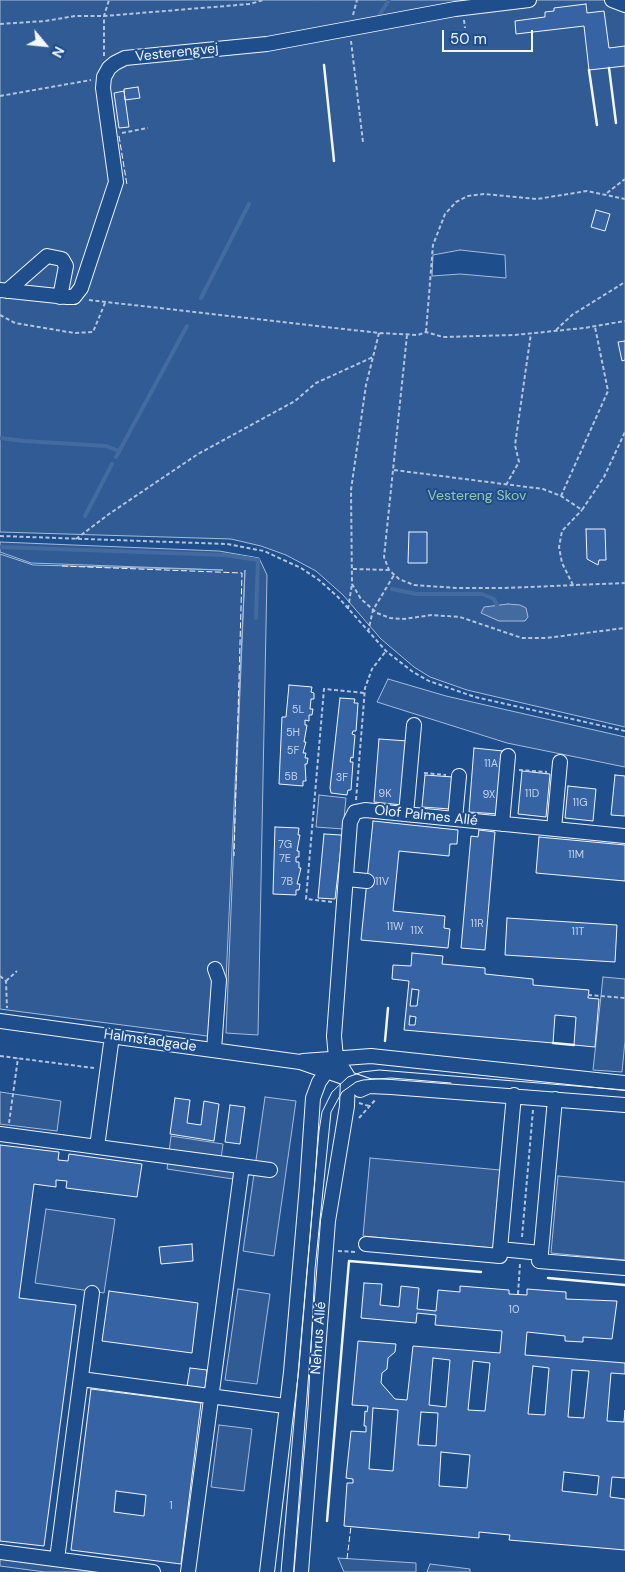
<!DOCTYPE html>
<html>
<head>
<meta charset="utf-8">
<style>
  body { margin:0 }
  #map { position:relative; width:625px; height:1572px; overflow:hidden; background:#1f4e8c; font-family:"DM Sans",sans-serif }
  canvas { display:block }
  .north { position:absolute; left:20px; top:20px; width:50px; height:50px; -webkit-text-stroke:4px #1f4e8c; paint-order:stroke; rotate:118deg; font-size:14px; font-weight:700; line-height:20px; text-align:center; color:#f2f6ff }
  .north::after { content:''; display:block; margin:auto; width:18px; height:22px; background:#f2f6ff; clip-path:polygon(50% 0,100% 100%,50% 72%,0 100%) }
  .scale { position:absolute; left:442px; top:30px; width:91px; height:22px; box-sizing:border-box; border:2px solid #f2f6ff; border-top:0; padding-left:6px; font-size:15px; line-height:18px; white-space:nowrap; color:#f2f6ff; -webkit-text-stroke:4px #1f4e8c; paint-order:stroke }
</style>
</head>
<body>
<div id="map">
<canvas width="625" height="1572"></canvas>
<div class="north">N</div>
<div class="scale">50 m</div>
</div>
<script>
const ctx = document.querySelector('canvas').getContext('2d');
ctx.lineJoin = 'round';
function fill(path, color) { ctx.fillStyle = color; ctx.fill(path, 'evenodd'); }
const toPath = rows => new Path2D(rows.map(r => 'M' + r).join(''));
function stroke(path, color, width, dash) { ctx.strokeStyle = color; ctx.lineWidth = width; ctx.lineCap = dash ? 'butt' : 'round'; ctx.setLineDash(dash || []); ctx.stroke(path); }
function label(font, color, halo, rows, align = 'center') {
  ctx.font = font + ' "DM Sans",sans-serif'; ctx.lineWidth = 4; ctx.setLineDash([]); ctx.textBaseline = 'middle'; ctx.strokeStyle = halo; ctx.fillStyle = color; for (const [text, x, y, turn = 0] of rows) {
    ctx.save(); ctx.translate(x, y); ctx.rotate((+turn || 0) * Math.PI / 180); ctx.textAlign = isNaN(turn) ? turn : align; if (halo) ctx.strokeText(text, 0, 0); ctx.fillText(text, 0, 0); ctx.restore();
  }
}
const built = toPath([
  [0,0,625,0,625,727,467,690,430,677,414,667,381,639,343,595,316,571,286,555,261,546,231,539,0,532,0,0],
  [460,250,505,255,506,278,460,274,432,276,433,255,460,250],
  [0,542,219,551,259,558,267,575,258,1035,226,1033,245,570,226,980,214,980,214,1021,207,1036,0,1009,0,554,33,565,223,570,31,563,0,552,0,542],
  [388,679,446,696,625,737,625,767,507,743,377,702,388,679],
  [319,795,346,798,343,829,316,827,319,795],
  [603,977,625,979,625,1041,622,1072,593,1070,603,977],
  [0,1092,61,1101,57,1131,0,1124,0,1092],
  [265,1097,296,1101,274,1256,243,1251,265,1097],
  [171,1136,223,1144,221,1159,235,1161,233,1179,167,1169,171,1136],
  [370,1158,500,1170,493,1248,363,1236,370,1158],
  [558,1176,625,1182,625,1260,551,1253,558,1176],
  [46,1209,115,1219,104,1293,35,1283,46,1209],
  [238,1289,270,1294,257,1384,225,1380,238,1289],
  [219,1425,252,1429,244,1491,211,1487,219,1425],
  [0,1552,106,1572,45,1572,0,1566,0,1552],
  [338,1558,416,1563,416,1572,344,1572,338,1558],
  [430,1564,470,1569,470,1572,427,1572,430,1564]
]);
const water = toPath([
  [508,604,520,605,526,608,528,617,525,621,499,621,481,613,484,607,508,604]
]);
const stream = toPath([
  [380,14,389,0],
  [201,298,249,204],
  [0,438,24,441,106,446,119,451],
  [116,457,187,326],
  [85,516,112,464],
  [0,547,225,555,258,560,256,618],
  [392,589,417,594,482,594,494,599,497,605]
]);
const building = toPath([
  [586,4,587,13,604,11,609,48,625,46,625,66,589,70,584,26,516,34,515,21,545,17,545,12,554,11,554,8,586,4],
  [138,87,140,98,125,100,124,89,138,87],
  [124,91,129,127,119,128,114,93,124,91],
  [596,210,610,214,605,231,591,227,596,210],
  [625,341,625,360,622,361,618,342,625,341],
  [586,529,605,529,606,560,599,560,598,565,587,559,586,529],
  [409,532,427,532,427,563,408,563,409,532],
  [289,685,312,687,311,692,314,693,314,699,311,699,310,709,313,709,312,715,309,715,309,721,305,720,305,725,307,725,304,742,306,742,303,753,306,753,305,758,308,758,307,764,305,764,306,781,303,781,303,786,279,784,282,717,286,717,289,685],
  [340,698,355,699,354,703,358,703,356,731,353,731,352,734,355,735,353,758,351,757,350,762,353,762,351,790,348,790,347,795,331,793,330,788,340,698],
  [379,739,408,741,402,805,374,802,379,739],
  [474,748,503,751,498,814,469,812,474,748],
  [522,771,550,774,546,817,518,814,522,771],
  [425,775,453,777,450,809,422,807,425,775],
  [615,775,625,776,625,816,611,815,615,775],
  [568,786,596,789,593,821,565,818,568,786],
  [373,821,458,830,457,844,450,844,449,856,399,851,393,911,445,916,444,928,450,929,448,948,361,940,373,821],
  [275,827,299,828,298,835,300,835,297,851,299,851,299,857,296,857,296,862,299,862,299,868,301,868,297,884,300,884,299,890,296,890,296,895,273,894,275,827],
  [479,830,495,832,485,950,461,948,471,836,478,837,479,830],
  [324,834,341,835,342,839,335,899,318,898,324,834],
  [539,837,625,845,625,881,536,873,539,837],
  [507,918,617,925,615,962,505,955,507,918],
  [412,953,443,956,442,964,485,968,485,974,533,979,533,985,589,990,588,998,599,999,595,1047,574,1045,576,1017,555,1015,553,1043,404,1030,409,981,392,979,393,965,411,966,412,953],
  [412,989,419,990,417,1006,410,1006,412,989],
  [410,1016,416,1017,415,1025,409,1025,410,1016],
  [175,1098,190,1100,187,1123,201,1125,204,1101,219,1104,214,1141,170,1134,175,1098],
  [230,1105,245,1107,240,1144,225,1142,230,1105],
  [0,1145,59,1152,58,1160,68,1161,69,1154,142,1164,137,1197,66,1188,67,1181,56,1180,56,1187,34,1184,19,1298,76,1305,44,1546,0,1541,0,1145],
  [192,1244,193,1261,161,1264,159,1247,192,1244],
  [364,1283,382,1284,380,1305,399,1307,401,1286,419,1288,417,1309,436,1311,438,1290,460,1292,460,1286,509,1290,509,1294,527,1295,527,1289,566,1292,566,1299,617,1301,612,1339,583,1337,583,1342,565,1341,565,1336,527,1332,525,1355,625,1363,625,1374,611,1373,607,1421,624,1422,625,1410,625,1478,612,1477,610,1497,625,1499,625,1550,509,1540,510,1535,479,1532,479,1538,344,1526,347,1483,353,1483,353,1479,346,1478,351,1431,366,1432,366,1426,364,1426,365,1411,367,1412,368,1406,352,1405,358,1341,396,1344,395,1352,388,1358,387,1369,382,1373,381,1383,395,1399,407,1400,413,1346,500,1353,502,1331,435,1325,436,1315,417,1313,416,1323,361,1318,364,1283],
  [433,1358,450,1360,446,1407,429,1405,433,1358],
  [473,1361,490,1363,485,1411,468,1410,473,1361],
  [533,1366,549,1368,545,1415,528,1414,533,1366],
  [572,1370,589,1371,584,1418,568,1417,572,1370],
  [373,1408,398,1410,393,1471,369,1469,373,1408],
  [421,1412,438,1413,436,1446,418,1445,421,1412],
  [441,1452,470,1455,467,1488,439,1486,441,1452],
  [564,1472,599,1476,597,1495,562,1491,564,1472],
  [109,1291,198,1303,192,1353,102,1341,109,1291],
  [190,1368,207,1370,205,1388,187,1386,190,1368],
  [91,1389,201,1403,181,1564,71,1550,91,1389],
  [116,1491,146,1495,144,1516,114,1512,116,1491]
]);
const path = toPath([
  [353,15,357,0],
  [464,20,465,28],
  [0,24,45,21,75,16,104,16,250,4,263,0],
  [351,41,363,142],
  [104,56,104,16,109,0],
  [0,96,91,80],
  [122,133,148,128],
  [607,193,625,179],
  [89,300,379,333,418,335,426,332,443,337,515,335,584,328,625,321],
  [0,315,15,323,74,333,93,332,105,303],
  [556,330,572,315,625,282],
  [426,332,433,245,445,214,456,202,468,196,484,194,537,199,587,191,625,199],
  [379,333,366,385,351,490,352,584,361,599,377,613,390,618,404,619,432,615,460,617,522,638,546,638,625,628],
  [407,335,384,557,389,570,399,579,414,585,456,588,505,588,625,583],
  [394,470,543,489,561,496,582,510,604,477,625,432],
  [506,485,519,462,515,445,531,333],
  [561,496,608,391,595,327],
  [0,536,227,544,264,551,301,568,319,580,338,597,386,651,413,672,429,681,475,697,625,731],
  [76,539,109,514,198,454,295,401,316,383,373,357],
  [353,569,389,570],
  [573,585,562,563,559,547,562,531,582,510],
  [348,609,352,584],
  [368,632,373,610,394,575],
  [519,770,547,772],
  [424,773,446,775],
  [356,800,365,688,372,669,386,651],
  [332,902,306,899,324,689,365,693],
  [0,976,6,981,7,1008],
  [6,981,17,971],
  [588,995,625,998],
  [0,1056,94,1068],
  [359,1103,369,1106],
  [359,1118,376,1099],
  [9,1123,18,1058],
  [522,1237,533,1110],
  [338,1251,356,1252],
  [518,1294,520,1264]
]);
const minor = toPath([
  [612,0,625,5],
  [0,290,67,297,74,297,81,288,116,182,103,88,104,77,109,68,115,63,125,58,267,44,455,9,529,0],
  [7,291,47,256,62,259,66,266,60,297],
  [406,814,414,725],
  [455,819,459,776],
  [502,824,508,756],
  [554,829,560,762],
  [347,879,367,881],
  [0,1021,300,1062,369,1086],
  [214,1050,219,980,215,969],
  [303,1061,371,1056,625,1083],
  [360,1090,369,1086,391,1087,625,1105],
  [514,1095,500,1249,541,1253,555,1099],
  [0,1134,270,1170],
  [97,1147,112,1036],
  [366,1244,500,1256,500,1249],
  [541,1253,539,1261,625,1268],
  [81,1379,285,1406],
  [0,1552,153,1572],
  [57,1559,92,1293],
  [188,1572,242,1166],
  [267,1572,291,1372,307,1185,313,1098,319,1082,336,1058],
  [301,1572,328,1221,347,1106,348,1077,336,1058,334,1036,350,822,355,812,365,810,625,836]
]);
const tram = toPath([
  [281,1572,319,1131,322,1112,332,1092,348,1077,362,1072,379,1070,625,1090],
  [294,1572,308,1407,315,1269,331,1112,342,1092,356,1082,363,1080,391,1078,451,1083]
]);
const fence = toPath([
  [119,136,127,185],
  [62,566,242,573,234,856],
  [347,1559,351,1526]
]);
const wall = toPath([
  [324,65,334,161],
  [609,68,616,123],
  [589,70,597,125],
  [385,1041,388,1008],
  [553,1043,574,1045],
  [548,1278,625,1285],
  [327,1521,349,1261,481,1272]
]);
const numberNames = [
  ["5L",298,710],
  ["5H",293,733],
  ["5F",293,751],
  ["11A",491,764],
  ["5B",291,777],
  ["3F",342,778],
  ["9K",385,794],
  ["11D",532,794],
  ["9X",489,795],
  ["11G",580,803],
  ["7G",285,845],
  ["11M",576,855],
  ["7E",285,859],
  ["7B",287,882],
  ["11V",382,882],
  ["11R",477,924],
  ["11W",395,927],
  ["11X",417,931],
  ["11T",578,932],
  ["10",514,1310],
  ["1",171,1506]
];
const streetNames = [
  ["Vesterengvej",177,53,-6],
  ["Olof Palmes Allé",426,816,6],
  ["Halmstadgade",150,1041,8],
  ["Nehrus Allé",319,1338,-86]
];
const parkNames = [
  ["Vestereng Skov",477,496]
];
fill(built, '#305b95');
stroke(built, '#a8bbd7', 1);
fill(water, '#446ba0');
stroke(water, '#a8bbd7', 1);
stroke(stream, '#446ba0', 4);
fill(building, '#3563a3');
stroke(building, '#f2f6ff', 1);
stroke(minor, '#f2f6ff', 16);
stroke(path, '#b3c4dc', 2, [4, 2.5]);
stroke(minor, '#1f4e8c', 14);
stroke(tram, '#f2f6ff', 1);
stroke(fence, '#f2f6ff', 1, [6, 2.5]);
stroke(wall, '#f2f6ff', 2.5);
label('11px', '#c3d1e8', null, numberNames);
label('14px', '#f2f6ff', '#1f4e8c', streetNames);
label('14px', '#97c8a6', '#1f4e8c', parkNames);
</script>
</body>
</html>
